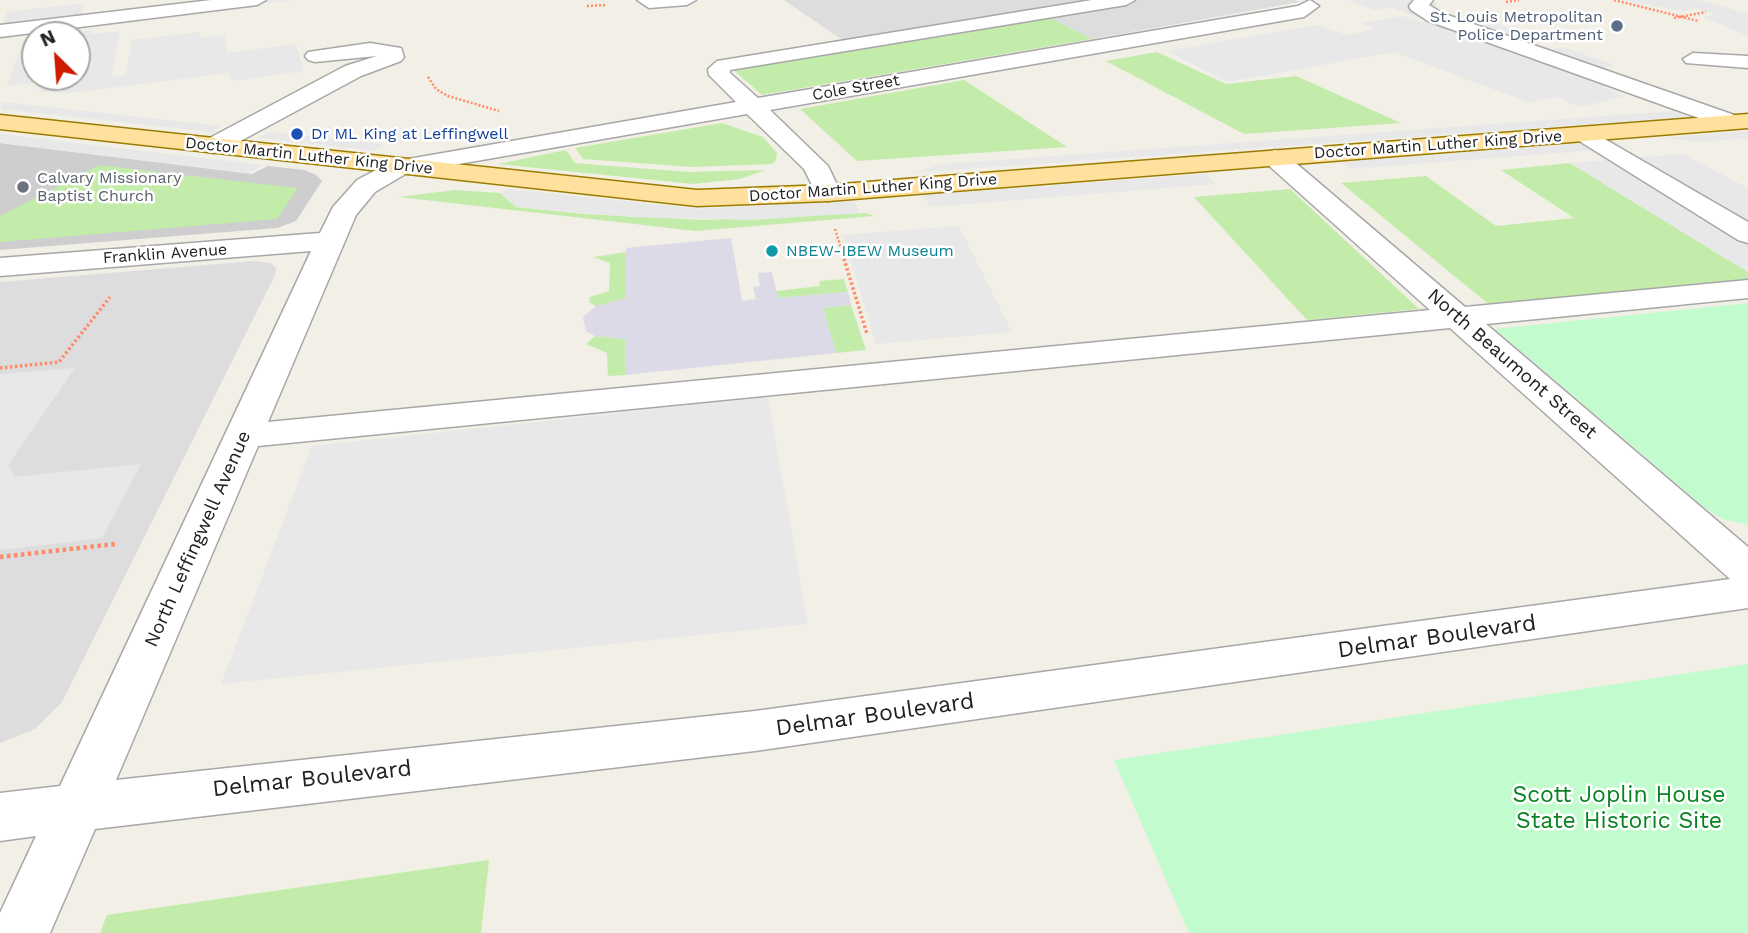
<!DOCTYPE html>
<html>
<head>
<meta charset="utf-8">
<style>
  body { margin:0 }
  #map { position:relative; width:1748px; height:933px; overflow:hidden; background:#f1efe6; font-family:"Work Sans",sans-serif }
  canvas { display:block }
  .north { position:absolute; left:21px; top:21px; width:70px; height:70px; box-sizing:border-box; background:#fff; border:2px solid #a6a6a6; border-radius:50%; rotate:335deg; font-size:19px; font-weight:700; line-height:28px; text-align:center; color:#202020 }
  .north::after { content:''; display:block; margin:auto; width:24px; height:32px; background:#d01a00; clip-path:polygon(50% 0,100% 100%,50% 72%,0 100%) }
</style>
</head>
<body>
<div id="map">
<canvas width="1748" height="933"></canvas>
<div class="north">N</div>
</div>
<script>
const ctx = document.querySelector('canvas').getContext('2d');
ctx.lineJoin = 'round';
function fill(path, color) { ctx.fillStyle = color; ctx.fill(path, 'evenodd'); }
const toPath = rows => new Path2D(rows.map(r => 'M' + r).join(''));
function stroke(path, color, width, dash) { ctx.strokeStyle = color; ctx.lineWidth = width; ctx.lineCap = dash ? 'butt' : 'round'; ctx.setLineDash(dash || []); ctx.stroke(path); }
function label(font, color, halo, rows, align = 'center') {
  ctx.font = font + ' "Work Sans",sans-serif'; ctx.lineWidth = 5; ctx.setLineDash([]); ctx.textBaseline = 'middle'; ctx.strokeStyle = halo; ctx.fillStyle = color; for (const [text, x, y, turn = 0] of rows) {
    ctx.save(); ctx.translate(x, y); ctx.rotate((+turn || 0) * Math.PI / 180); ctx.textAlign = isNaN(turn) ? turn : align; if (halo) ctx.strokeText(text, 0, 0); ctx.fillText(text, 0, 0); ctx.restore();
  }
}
const residential = toPath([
  [784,0,1295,0,1300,2,1092,39,1046,16,848,44],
  [254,261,271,263,276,268,275,275,62,702,35,729,0,743,0,282]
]);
const religious = toPath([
  [0,143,252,174,268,166,305,170,316,175,322,181,296,221,277,228,0,250]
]);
const grass = toPath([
  [1046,16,1092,39,762,95,729,66],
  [1157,52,1226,84,1296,76,1401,123,1244,134,1106,61],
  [964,80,1067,147,857,161,800,109],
  [722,123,763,137,777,153,776,160,772,164,691,167,583,159,575,148],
  [566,150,575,163,688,172,765,170,740,179,693,184,498,164],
  [1570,163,1748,272,1748,280,1492,307,1341,183,1426,176,1496,226,1574,218,1501,170],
  [100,165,166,173,298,188,277,219,0,242,0,216],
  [1290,189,1419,309,1307,320,1194,197],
  [455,190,500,193,516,207,585,214,703,220,866,213,874,216,696,231,399,197],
  [627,252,626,298,596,306,589,302,590,297,609,291,610,263,593,257],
  [844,279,848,292,777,298,776,291,820,286,819,281],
  [851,305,866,350,836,353,823,308],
  [595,336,626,339,625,375,608,376,607,353,586,344],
  [489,860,481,933,100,933,107,915]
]);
const park = toPath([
  [1748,303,1748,525,1722,519,1704,507,1495,329],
  [1748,664,1748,933,1189,933,1114,760]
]);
const parking = toPath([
  [246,0,291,0,0,35,7,12,84,3,80,19],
  [1347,0,1427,0,1438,4,1435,6,1440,13,1475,26,1492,23,1538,38,1523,41,1546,50,1563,47,1615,65,1600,69,1631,80,1602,87,1624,96,1581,107,1555,97,1530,103,1394,52,1228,82,1167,51,1318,25,1347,35,1376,29,1361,23,1402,16,1421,22,1427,21,1390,7,1375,10],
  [1622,0,1697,0,1725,7,1748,14,1748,36,1703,17,1716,14,1695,8,1683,11],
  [91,29,91,34,120,31,112,77,126,75,132,40,200,32,200,38,225,35,227,53,296,44,304,71,233,81,229,73,70,93,43,92,38,89,40,82,7,86,23,42,35,41,35,77,77,77,77,35,61,35],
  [3,102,222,126,211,132,0,109],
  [1673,111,1686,117,912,173,943,164],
  [1748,131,1748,138,1701,142,1663,138],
  [269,132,384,144,374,151,259,138],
  [0,134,263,165,249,173,0,143],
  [1612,141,1625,148,1349,169,1340,162],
  [1683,154,1748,188,1748,272,1570,163],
  [1206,174,1216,184,930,207,923,195],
  [508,189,700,209,854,201,860,213,752,220,632,217,516,207,500,193],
  [959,226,1012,332,876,344,843,235],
  [75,368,8,465,14,477,141,464,102,538,0,550,0,374],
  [768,397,808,624,221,684,312,446]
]);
const plaza = toPath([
  [731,238,742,301,756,299,753,287,760,286,758,273,772,272,778,298,848,292,851,305,823,308,836,353,625,375,626,339,595,336,586,331,583,317,596,306,626,298,626,248]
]);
const pathFar2 = toPath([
  [1614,0,1698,21],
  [1506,2,1519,0],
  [587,6,606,5],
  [1674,18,1706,12],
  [428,77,436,89,448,96,499,111],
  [835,229,842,251]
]);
const pathFar1 = toPath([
  [841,249,867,334],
  [0,368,59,362,110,297]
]);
const path = toPath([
  [0,557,115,544]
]);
const minor = toPath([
  [211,0,266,0,257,5,0,37,0,25,211,0],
  [637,0,696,0,687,5,649,8,637,0],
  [1092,0,1135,0,1126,5,730,70,730,73,758,98,1298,6,1310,0,1319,6,1304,17,770,110,828,166,841,193,837,199,828,201,819,199,804,169,747,114,407,173,375,192,356,215,268,422,1430,310,1266,163,1262,158,1266,153,1275,150,1284,153,1465,307,1748,280,1748,298,1486,324,1748,547,1748,608,755,751,95,829,50,933,0,933,0,913,36,836,0,841,0,793,60,786,311,251,0,276,0,258,320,233,333,207,357,180,391,162,736,102,709,75,708,69,717,61,1092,0],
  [1450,328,1730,579,755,711,116,780,258,446,1450,328],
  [1414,0,1433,0,1429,5,1442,13,1740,117,1744,122,1740,127,1732,129,1724,127,1428,21,1411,10,1409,6,1414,0],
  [370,43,401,48,404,57,401,61,361,76,222,151,213,153,204,151,201,146,204,141,345,66,377,56,315,62,308,60,305,56,308,52,370,43],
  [1693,53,1748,56,1748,68,1686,63,1683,59,1693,53],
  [1584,127,1748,222,1748,243,1738,240,1576,139,1572,134,1576,129,1584,127]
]);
const major = toPath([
  [1748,114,1748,128,828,201,697,206,0,129,0,115,697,190,828,185,1748,114]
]);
const markers = [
  [1617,26,7,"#5c6f8a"],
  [297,134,7,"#1a4fb4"],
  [23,187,7,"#6b7280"],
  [772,251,7,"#0f9aa8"]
];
const farServicenames = [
  ["St. Louis Metropolitan",1603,17],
  ["Police Department",1603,35]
];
const farStreetnames = [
  ["Cole Street",856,88,-10],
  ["Doctor Martin Luther King Drive",1438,145,-4],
  ["Doctor Martin Luther King Drive",309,156,6],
  ["Doctor Martin Luther King Drive",873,188,-4],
  ["Franklin Avenue",165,254,-4]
];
const farTransitnames = [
  ["Dr ML King at Leffingwell",311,134]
];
const farWorshipnames = [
  ["Calvary Missionary",37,178],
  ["Baptist Church",37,196]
];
const farCulturenames = [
  ["NBEW-IBEW Museum",786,251]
];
const streetNames = [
  ["North Beaumont Street",1512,364,41],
  ["North Leffingwell Avenue",198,539,-66]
];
const nearStreetnames = [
  ["Delmar Boulevard",1437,637,-8],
  ["Delmar Boulevard",875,715,-8],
  ["Delmar Boulevard",312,779,-6]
];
const nearParknames = [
  ["Scott Joplin House",1619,795],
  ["State Historic Site",1619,821]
];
fill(residential, '#dedddd');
fill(religious, '#cecece');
fill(grass, '#c3ecaa');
fill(park, '#c2fcce');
fill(parking, '#e8e8e8');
fill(plaza, '#dcdae7');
stroke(minor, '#a7a7a7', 3);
stroke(major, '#9c7c00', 3);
stroke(pathFar2, '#ff8b69', 2.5, [2, 2]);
stroke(pathFar1, '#ff8b69', 3.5, [2.5, 2.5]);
stroke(path, '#ff8b69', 4.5, [3.5, 3.5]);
fill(minor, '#fff');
fill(major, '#ffe19d');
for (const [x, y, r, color] of markers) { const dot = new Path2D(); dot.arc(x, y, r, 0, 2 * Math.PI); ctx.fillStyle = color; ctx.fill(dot); stroke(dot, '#fff', 2.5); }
label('16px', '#4e5e75', '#fff', farServicenames, 'right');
label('16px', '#202020', '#fff', farStreetnames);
label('16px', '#164399', '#fff', farTransitnames, 'left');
label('16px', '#5b616d', '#fff', farWorshipnames, 'left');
label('16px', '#0d838f', '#fff', farCulturenames, 'left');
label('19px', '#202020', '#fff', streetNames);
label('23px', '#202020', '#fff', nearStreetnames);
label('23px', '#078421', '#fff', nearParknames);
</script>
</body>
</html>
